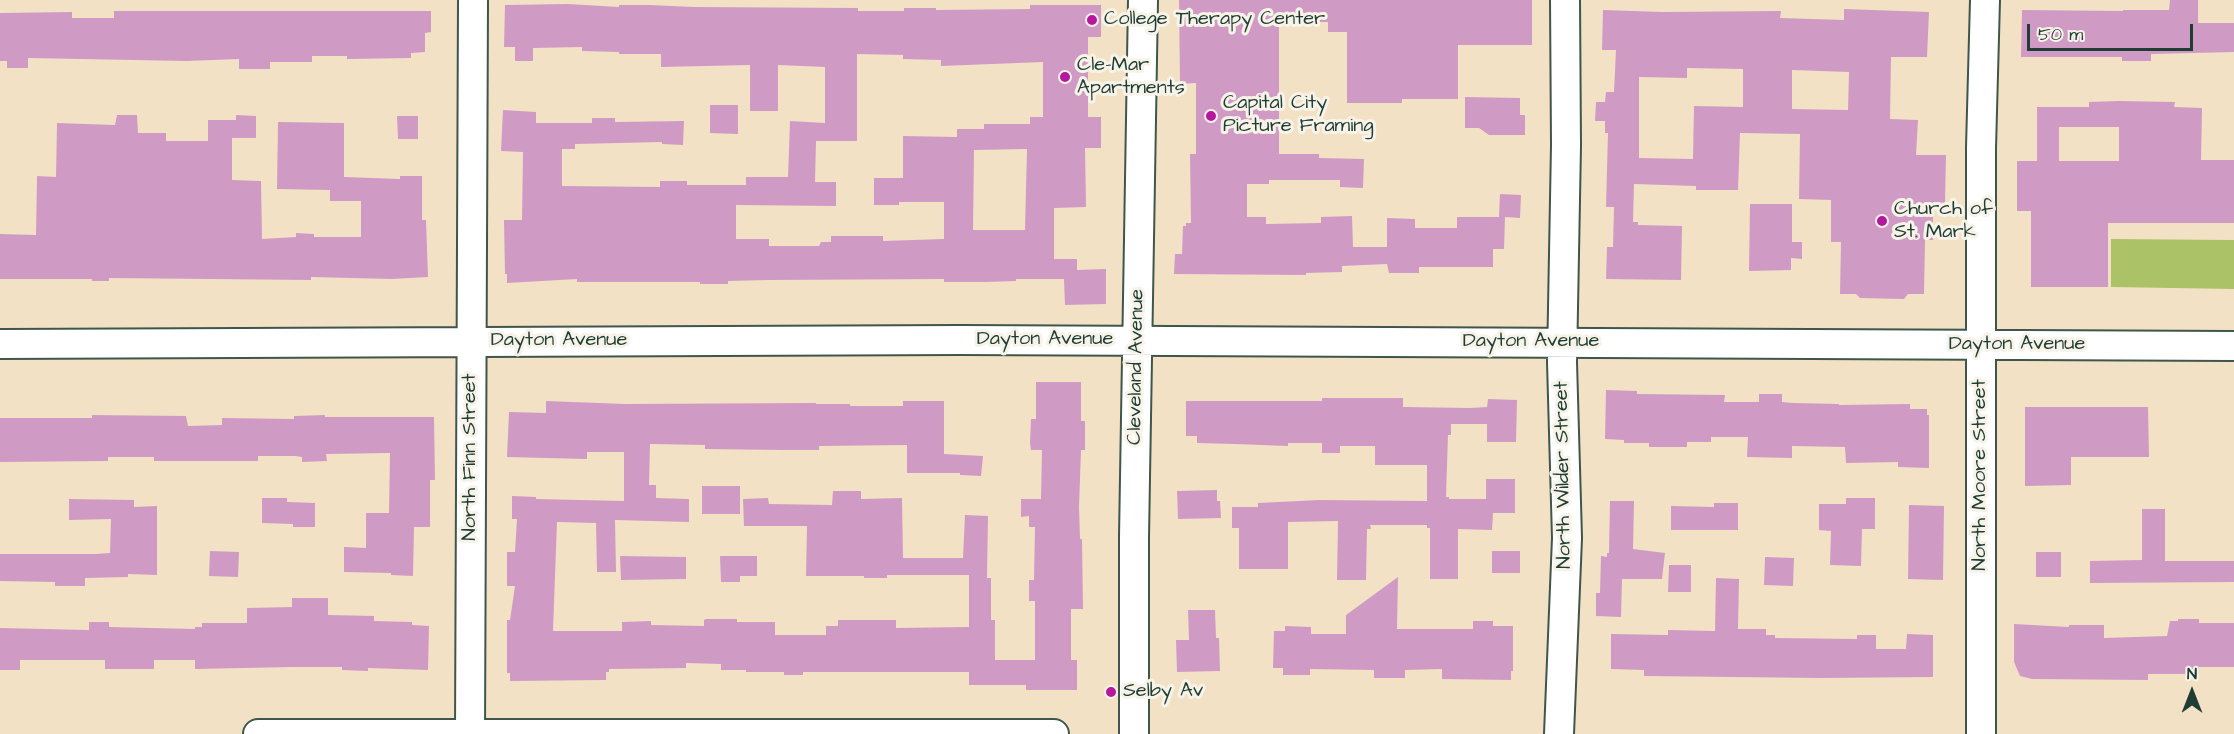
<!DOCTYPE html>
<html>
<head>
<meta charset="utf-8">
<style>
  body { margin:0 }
  #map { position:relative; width:2234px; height:734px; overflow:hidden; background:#f3e1c6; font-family:"Architects Daughter",sans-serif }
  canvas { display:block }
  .north { position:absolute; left:2162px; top:662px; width:60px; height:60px; -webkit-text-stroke:4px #f7f3e8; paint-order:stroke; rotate:0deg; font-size:16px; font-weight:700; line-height:24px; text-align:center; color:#1f3d34 }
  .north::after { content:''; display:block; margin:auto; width:21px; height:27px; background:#1f3d34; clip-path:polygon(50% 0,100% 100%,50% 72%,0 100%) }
  .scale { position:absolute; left:2027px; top:24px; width:166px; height:27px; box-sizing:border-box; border:3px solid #1f3d34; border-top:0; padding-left:8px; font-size:18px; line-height:21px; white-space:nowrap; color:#1f3d34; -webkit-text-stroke:4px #f7f3e8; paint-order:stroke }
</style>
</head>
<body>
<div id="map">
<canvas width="2234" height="734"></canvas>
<div class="north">N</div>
<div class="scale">50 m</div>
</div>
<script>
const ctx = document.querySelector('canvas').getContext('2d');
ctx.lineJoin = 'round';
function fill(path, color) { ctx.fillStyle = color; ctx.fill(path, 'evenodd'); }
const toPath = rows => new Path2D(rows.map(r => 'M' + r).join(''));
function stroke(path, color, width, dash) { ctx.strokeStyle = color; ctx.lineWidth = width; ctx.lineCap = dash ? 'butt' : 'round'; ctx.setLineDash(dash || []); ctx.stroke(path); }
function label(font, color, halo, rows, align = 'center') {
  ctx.font = font + ' "Architects Daughter",sans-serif'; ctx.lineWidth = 6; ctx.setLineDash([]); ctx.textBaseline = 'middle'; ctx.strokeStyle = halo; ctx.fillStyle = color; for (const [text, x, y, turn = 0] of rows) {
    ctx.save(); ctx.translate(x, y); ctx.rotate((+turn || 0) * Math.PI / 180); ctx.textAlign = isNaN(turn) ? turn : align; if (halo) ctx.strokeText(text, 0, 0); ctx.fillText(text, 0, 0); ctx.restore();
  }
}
const green = toPath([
  [2111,239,2234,240,2234,289,2111,287]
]);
const building = toPath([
  [1179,0,1532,0,1532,45,1458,45,1458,99,1402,99,1402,103,1347,103,1347,32,1328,32,1328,22,1279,22,1279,154,1319,154,1319,158,1364,159,1363,188,1340,187,1340,180,1269,180,1269,184,1247,184,1247,217,1266,217,1266,224,1321,223,1321,217,1352,216,1353,247,1387,247,1387,218,1415,219,1415,228,1457,228,1457,217,1499,217,1500,194,1521,195,1520,218,1505,217,1504,249,1493,249,1493,267,1419,267,1419,273,1389,273,1387,264,1342,266,1342,272,1306,273,1306,275,1174,274,1175,254,1182,254,1183,226,1186,226,1186,223,1191,223,1190,154,1196,154,1196,83,1180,84],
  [2170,0,2198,0,2198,23,2234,23,2234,52,2151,54,2151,61,2122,61,2122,57,2021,57,2022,10,2123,11,2123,10,2169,10],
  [568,4,619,7,619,5,649,5,694,7,858,8,858,11,904,11,904,8,936,8,936,10,1030,9,1030,5,1101,5,1101,37,1088,37,1088,117,1101,117,1101,148,1085,148,1086,207,1054,208,1054,259,1077,259,1077,270,1106,269,1106,304,1065,305,1064,279,1016,279,1016,281,985,282,944,282,944,279,769,280,728,281,728,284,700,284,700,282,577,282,577,279,507,283,507,274,505,274,504,220,522,220,523,152,501,151,503,110,536,112,536,123,592,123,592,118,615,118,615,122,684,121,683,145,662,144,662,142,575,144,575,149,562,149,562,186,660,187,660,181,687,181,687,185,746,185,746,177,788,177,790,121,825,123,825,67,778,65,778,111,750,111,750,65,661,67,661,54,619,54,619,52,582,51,582,47,533,48,533,61,515,61,515,47,504,47,505,5],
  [857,54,903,55,903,59,941,60,941,66,1043,62,1043,117,1030,117,1030,124,984,124,984,129,957,129,957,137,903,136,903,178,874,178,874,205,899,205,899,202,944,202,944,239,883,241,883,236,831,236,831,242,821,242,819,246,769,246,769,239,736,239,736,205,836,206,836,182,815,182,816,141,857,141],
  [1027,149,1025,230,973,230,974,150],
  [1844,9,1929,12,1927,57,1891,57,1890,119,1918,120,1916,155,1946,155,1945,203,1933,202,1933,240,1925,240,1924,294,1908,294,1904,299,1860,298,1856,294,1840,294,1841,242,1831,242,1831,200,1799,199,1800,134,1740,133,1738,190,1696,190,1696,186,1634,184,1633,222,1638,222,1638,225,1682,226,1681,280,1606,279,1607,247,1613,247,1614,207,1606,207,1608,133,1605,133,1605,121,1595,121,1596,102,1605,102,1606,92,1614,92,1616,50,1602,50,1603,10,1663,12,1781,11,1780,18,1844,20],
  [1687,68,1743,69,1743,107,1694,106,1693,159,1639,158,1639,77,1687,78],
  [1792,70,1849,72,1848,110,1792,109],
  [114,11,431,11,431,32,425,33,425,52,411,53,411,58,347,59,347,56,312,56,312,62,270,62,270,69,239,69,239,59,187,61,28,58,28,68,7,68,7,61,0,61,0,13,72,12,72,18,114,18],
  [1465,97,1520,98,1520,115,1525,115,1525,135,1489,135,1479,128,1465,128],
  [2119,101,2175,102,2174,107,2202,108,2201,160,2234,160,2234,223,2108,223,2108,287,2031,287,2031,211,2017,211,2017,161,2037,161,2037,107,2089,107,2089,102],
  [2059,127,2119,127,2119,161,2059,161],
  [710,105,738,105,738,134,710,133],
  [117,115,137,115,138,133,166,133,166,141,208,141,208,120,236,120,236,115,256,116,256,138,232,138,232,180,261,181,262,239,296,237,296,233,314,234,314,237,361,237,361,201,330,201,330,190,277,189,278,122,344,123,344,177,400,179,400,176,422,176,422,220,426,220,428,277,392,279,311,277,311,280,109,278,109,281,92,281,92,279,0,279,0,234,36,235,37,176,56,177,57,123,115,125],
  [397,116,418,116,418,139,398,139],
  [1750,204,1792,204,1792,242,1802,242,1802,259,1791,258,1791,270,1749,271],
  [1036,382,1081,382,1081,421,1085,421,1085,450,1081,450,1079,507,1080,539,1082,539,1083,609,1071,609,1071,660,1077,660,1077,690,1026,690,1026,685,969,685,969,672,803,672,803,675,784,675,784,672,746,672,746,670,721,670,721,664,686,663,686,668,609,669,609,672,606,672,606,680,510,681,510,673,507,673,507,620,510,620,515,586,507,586,507,552,515,552,517,519,512,519,512,496,536,497,536,499,624,501,624,452,587,452,587,459,507,457,509,412,546,413,546,401,625,404,816,403,816,404,850,404,850,406,903,406,903,401,944,401,944,454,983,456,981,476,960,475,960,473,907,473,907,445,819,446,819,450,782,450,705,449,705,445,650,444,649,485,656,485,656,498,689,499,689,522,615,520,616,572,597,572,596,523,557,522,553,631,622,631,622,622,651,621,651,625,704,626,704,620,706,619,737,619,737,622,775,622,775,635,826,635,826,626,838,626,838,620,896,620,896,628,969,627,969,575,887,575,887,578,864,578,864,576,806,576,807,526,744,526,743,499,768,498,769,504,832,505,833,491,861,491,861,499,902,498,903,558,963,558,965,515,988,516,987,578,991,578,991,620,995,620,995,660,1035,660,1035,601,1029,601,1029,580,1034,580,1035,527,1029,527,1029,516,1021,517,1021,499,1041,499,1042,450,1031,450,1030,443,1031,419,1036,419],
  [1606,390,1637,391,1637,394,1725,395,1724,402,1759,402,1759,394,1782,394,1782,402,1793,403,1839,404,1839,405,1910,404,1910,409,1927,409,1927,415,1929,415,1929,468,1898,467,1898,462,1846,463,1845,447,1792,446,1792,458,1747,457,1748,437,1711,437,1711,442,1687,442,1687,447,1649,447,1649,443,1624,443,1624,440,1605,439],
  [1322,398,1403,398,1403,407,1470,408,1487,407,1488,399,1517,400,1516,442,1487,442,1487,424,1451,424,1451,435,1448,435,1446,497,1449,497,1449,499,1486,499,1486,479,1515,479,1515,513,1493,513,1492,530,1458,529,1458,579,1430,579,1430,528,1427,528,1427,525,1370,525,1371,529,1367,529,1366,580,1337,580,1338,521,1288,522,1288,569,1239,569,1239,528,1232,528,1232,507,1258,507,1258,503,1319,500,1427,501,1427,465,1375,465,1375,446,1340,446,1340,453,1322,453,1322,443,1288,443,1288,446,1234,444,1197,443,1197,436,1186,436,1186,401,1322,401],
  [2025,407,2148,407,2149,457,2071,457,2071,485,2025,486],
  [92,415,186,416,188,426,222,425,222,418,294,419,294,416,325,415,325,417,434,417,435,480,430,480,430,527,414,527,413,576,391,575,391,573,344,572,344,547,366,548,366,513,389,513,390,453,326,454,327,461,302,462,302,457,295,456,258,456,258,461,154,461,154,457,108,457,108,461,0,462,0,418,92,418],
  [702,486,740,486,740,514,702,514],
  [1217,490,1217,501,1220,501,1221,518,1178,519,1177,491],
  [262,498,287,498,287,502,315,503,315,527,293,527,293,524,262,523],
  [1846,498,1875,498,1875,529,1862,529,1861,566,1830,565,1831,531,1819,530,1819,504,1846,504],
  [69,499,134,500,134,507,157,506,157,575,128,574,128,577,85,578,85,586,55,586,55,582,0,581,0,554,96,554,110,553,111,519,69,520],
  [1610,501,1634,501,1633,549,1665,553,1662,579,1622,579,1621,617,1596,616,1596,593,1600,593,1601,556,1607,557,1607,553,1609,553],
  [1714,503,1738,503,1738,530,1671,530,1671,506,1714,507],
  [1909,505,1944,506,1943,580,1908,579],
  [2142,509,2165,509,2165,561,2234,561,2234,582,2090,583,2090,561,2142,560],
  [210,551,239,552,238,577,209,576],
  [1492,551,1520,551,1520,573,1492,573],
  [2036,552,2061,552,2061,577,2036,577],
  [620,556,686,557,686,579,621,580],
  [720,556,757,556,757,576,740,576,740,582,721,582],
  [1765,557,1794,558,1793,586,1764,585],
  [1669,565,1691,565,1691,592,1668,592],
  [1398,577,1397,629,1473,629,1473,621,1493,621,1493,626,1513,626,1513,671,1511,671,1511,680,1442,679,1442,669,1405,670,1405,678,1374,678,1374,670,1310,669,1310,675,1283,675,1283,668,1273,668,1274,631,1285,631,1285,626,1311,627,1311,634,1346,634,1346,615],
  [1716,578,1739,579,1738,629,1766,629,1766,635,1775,635,1775,638,1857,639,1857,635,1876,635,1876,649,1906,649,1907,634,1933,635,1933,677,1821,678,1644,676,1644,670,1611,669,1611,634,1668,635,1668,630,1715,631],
  [292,598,328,598,328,615,374,616,374,621,412,622,412,625,429,626,428,670,368,668,368,671,342,670,342,667,292,667,195,669,195,660,154,660,154,669,105,669,105,660,20,660,20,670,0,670,0,628,89,630,89,622,109,622,109,627,195,629,195,627,202,627,202,623,247,623,247,608,292,607],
  [1188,610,1215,610,1216,638,1219,638,1220,671,1177,672,1176,640,1189,640],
  [2178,619,2199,619,2199,623,2234,623,2234,667,2199,667,2199,674,2148,674,2148,680,2032,679,2020,676,2014,662,2014,624,2069,627,2069,625,2104,625,2104,638,2167,636,2170,621,2178,621]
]);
const minor = toPath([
  [0,344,960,340,2234,346],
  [470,733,473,0],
  [258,734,1054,734],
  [1134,734,1134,537,1143,0],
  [1559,734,1567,538,1562,362,1566,145,1565,0],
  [1981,734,1981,148,1985,0]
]);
const markers = [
  [1092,20,6,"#b5179e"],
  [1065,77,6,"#b5179e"],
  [1211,116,6,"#b5179e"],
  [1882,221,6,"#b5179e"],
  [1111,692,6,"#b5179e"]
];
const poiNames = [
  ["College Therapy Center",1104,20],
  ["Cle-Mar",1077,66],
  ["Apartments",1077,89],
  ["Capital City",1223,104],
  ["Picture Framing",1223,127],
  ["Church of",1894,210],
  ["St. Mark",1894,233],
  ["Selby Av",1123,692]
];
const streetNames = [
  ["Dayton Avenue",1045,340],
  ["Dayton Avenue",559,341],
  ["Dayton Avenue",1531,342],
  ["Dayton Avenue",2017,345],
  ["Cleveland Avenue",1137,367,-89],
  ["North Finn Street",471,457,-90],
  ["North Wilder Street",1564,475,-91],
  ["North Moore Street",1981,475,-90]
];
fill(green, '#acc267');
fill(building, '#cf9bc5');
stroke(minor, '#3f564a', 32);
stroke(minor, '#fff', 28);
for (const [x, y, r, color] of markers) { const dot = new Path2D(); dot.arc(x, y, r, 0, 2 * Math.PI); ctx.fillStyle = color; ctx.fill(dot); stroke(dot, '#f7f3e8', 2); }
label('20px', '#1f3d34', '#f7f3e8', poiNames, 'left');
label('20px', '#1f3d34', '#f7f3e8', streetNames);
</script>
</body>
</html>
